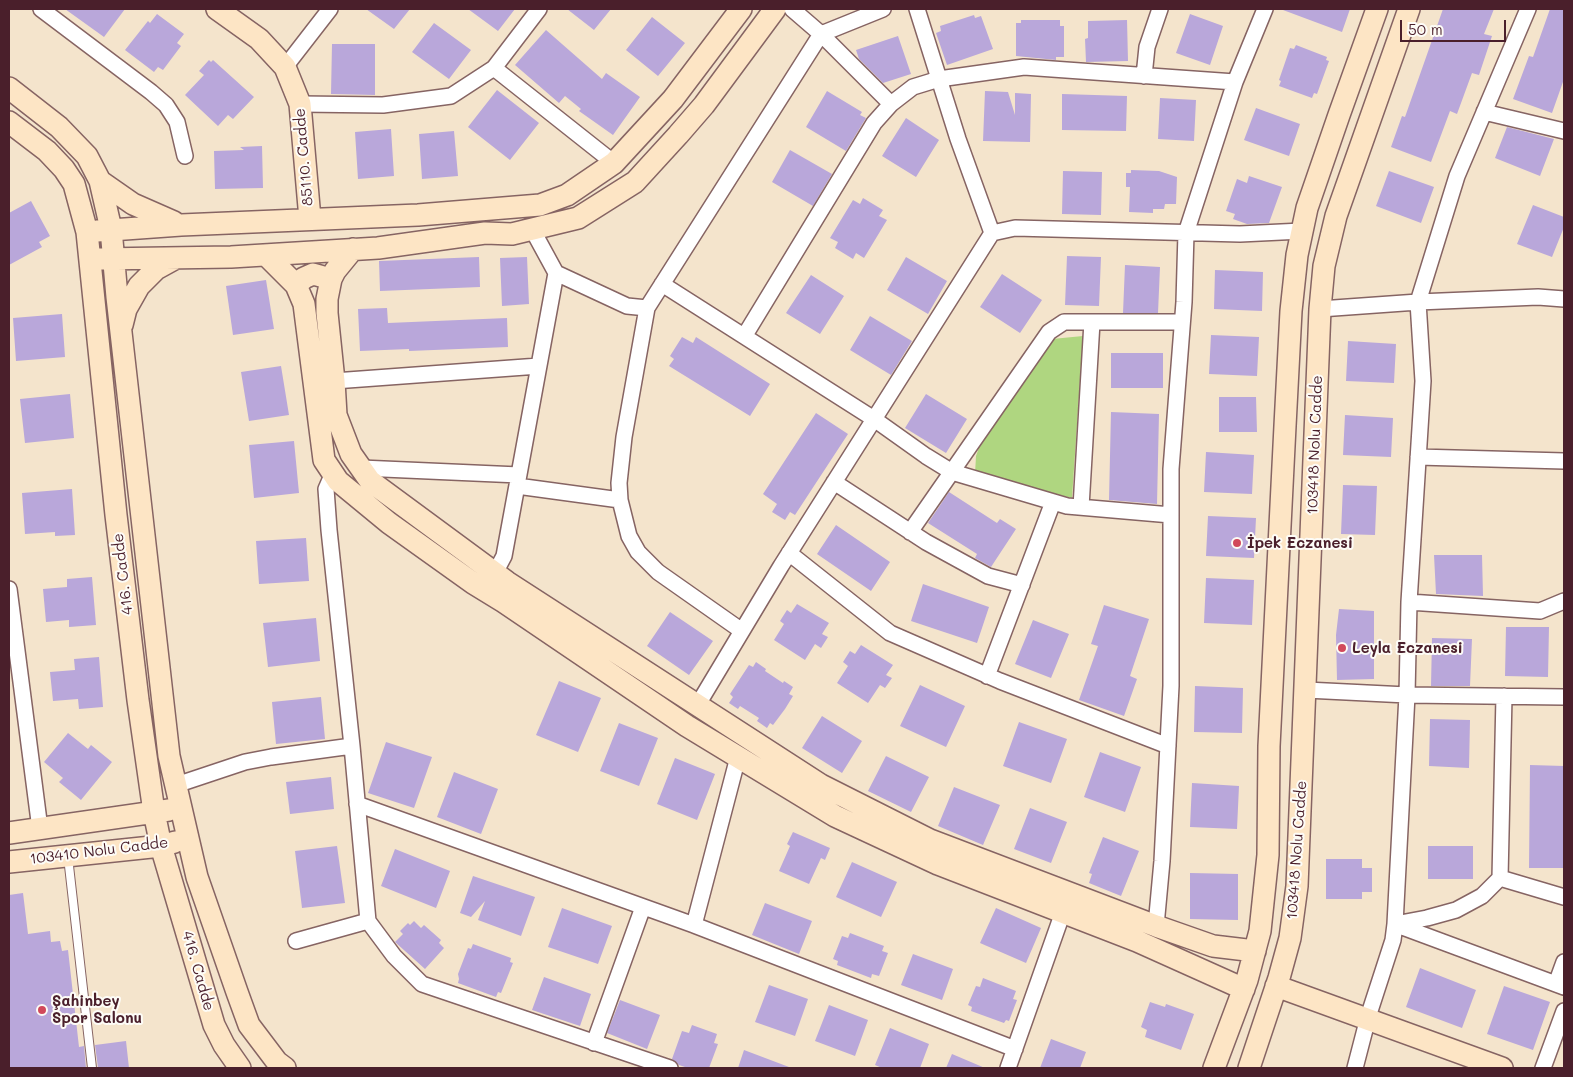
<!DOCTYPE html>
<html>
<head>
<meta charset="utf-8">
<style>
  body { margin:0 }
  #map { position:relative; width:1573px; height:1077px; overflow:hidden; background:#f4e4cc; font-family:Mali,sans-serif }
  canvas { display:block }
  .frame { position:absolute; inset:0; border:10px solid #4a1f2b; pointer-events:none }
  .scale { position:absolute; left:1400px; top:20px; width:106px; height:22px; box-sizing:border-box; border:2px solid #4a1f2b; border-top:0; padding-left:6px; font-size:15px; line-height:18px; white-space:nowrap; color:#4a1f2b; -webkit-text-stroke:4px #fdfcf7; paint-order:stroke }
</style>
</head>
<body>
<div id="map">
<canvas width="1573" height="1077"></canvas>
<div class="frame"></div>
<div class="scale">50 m</div>
</div>
<script>
const ctx = document.querySelector('canvas').getContext('2d');
ctx.lineJoin = 'round';
function fill(path, color) { ctx.fillStyle = color; ctx.fill(path, 'evenodd'); }
const toPath = rows => new Path2D(rows.map(r => 'M' + r).join(''));
function stroke(path, color, width, dash) { ctx.strokeStyle = color; ctx.lineWidth = width; ctx.lineCap = dash ? 'butt' : 'round'; ctx.setLineDash(dash || []); ctx.stroke(path); }
function label(font, color, halo, rows, align = 'center') {
  ctx.font = font + ' Mali,sans-serif'; ctx.lineWidth = 4; ctx.setLineDash([]); ctx.textBaseline = 'middle'; ctx.strokeStyle = halo; ctx.fillStyle = color; for (const [text, x, y, turn = 0] of rows) {
    ctx.save(); ctx.translate(x, y); ctx.rotate((+turn || 0) * Math.PI / 180); ctx.textAlign = isNaN(turn) ? turn : align; if (halo) ctx.strokeText(text, 0, 0); ctx.fillText(text, 0, 0); ctx.restore();
  }
}
const green = toPath([
  [1083,336,1072,498,975,474,976,456,981,442,1052,339]
]);
const building = toPath([
  [65,9,125,9,104,37],
  [366,9,410,9,394,29],
  [468,9,515,9,498,31],
  [567,9,611,9,594,30],
  [1283,9,1350,9,1342,32,1283,10],
  [1443,9,1494,9,1484,34,1492,36,1479,75,1472,73,1457,114,1450,111,1431,162,1391,147,1402,116,1405,117],
  [1550,9,1564,9,1564,79,1552,113,1513,99,1529,56,1533,57],
  [157,14,184,34,177,43,181,46,163,70,158,67,154,72,125,50,148,21,150,23],
  [1190,14,1223,26,1210,65,1176,53],
  [974,15,975,18,981,16,993,49,947,65,936,33,941,31,940,26],
  [652,17,685,43,658,76,626,50],
  [1021,20,1060,20,1060,26,1064,26,1064,57,1056,57,1056,60,1016,56,1016,23,1021,23],
  [1127,20,1128,61,1086,62,1085,39,1088,38,1088,21],
  [434,23,471,50,449,79,412,52],
  [546,30,602,79,606,73,640,97,613,135,579,111,581,109,565,96,559,103,515,65],
  [898,36,911,74,883,83,859,59,856,50],
  [332,44,375,44,375,95,331,94],
  [1296,45,1327,57,1326,60,1329,61,1317,94,1314,93,1312,98,1279,86,1281,81,1279,80,1290,48,1294,49],
  [209,60,211,62,213,60,254,97,233,119,228,115,218,126,185,95,204,75,199,71],
  [497,90,539,123,510,160,468,127],
  [827,91,862,112,860,115,866,118,846,151,806,127],
  [985,91,1008,92,1015,115,1015,93,1031,94,1030,142,983,141],
  [1062,94,1127,96,1126,131,1062,130],
  [1160,98,1196,100,1194,141,1158,139],
  [1256,108,1300,124,1289,156,1244,140],
  [906,118,939,140,916,177,882,156],
  [1507,127,1554,139,1540,176,1495,158],
  [391,129,394,176,358,179,355,132],
  [454,131,458,176,422,179,419,134],
  [262,146,263,188,215,189,214,151,244,150,240,147],
  [790,150,832,174,813,206,772,182],
  [1131,170,1159,171,1177,177,1176,204,1165,204,1164,209,1153,209,1153,213,1129,212,1130,187,1126,187,1126,173,1131,173],
  [1063,171,1102,172,1101,215,1062,214],
  [1389,171,1434,187,1421,223,1376,206],
  [1249,176,1282,187,1269,223,1247,224,1233,219,1235,214,1226,211,1237,179,1247,183],
  [863,198,883,210,879,216,887,220,864,258,856,253,853,259,835,248,838,242,830,238,853,200,860,204],
  [31,201,50,236,39,242,42,247,9,265,9,213],
  [1533,205,1564,217,1564,227,1552,257,1517,244],
  [1067,256,1101,257,1099,306,1065,305],
  [479,257,480,287,380,291,379,261],
  [527,257,529,304,502,306,500,258],
  [906,257,947,281,928,314,887,290],
  [1125,265,1160,267,1158,313,1123,313],
  [1215,270,1263,272,1262,311,1214,309],
  [1002,274,1042,300,1020,333,980,307],
  [811,275,844,296,820,334,786,313],
  [266,280,274,329,233,335,226,286],
  [387,308,388,323,507,318,508,347,409,351,409,349,360,351,358,309],
  [62,314,65,357,16,361,13,318],
  [870,316,912,341,891,375,850,350],
  [1211,335,1259,337,1257,376,1209,374],
  [682,337,693,343,696,337,770,384,750,416,669,366,674,359,670,356],
  [1348,341,1396,344,1394,383,1346,381],
  [1111,353,1163,353,1163,388,1111,388],
  [281,366,289,415,249,421,241,372],
  [70,394,74,438,25,443,20,399],
  [926,394,967,419,946,453,905,428],
  [1219,397,1256,397,1257,432,1219,432],
  [1111,412,1159,414,1157,504,1109,500],
  [816,413,848,434,795,515,790,512,785,520,772,512,777,504,763,494],
  [1345,415,1393,418,1391,457,1343,455],
  [294,441,299,493,254,498,249,445],
  [1206,452,1254,455,1252,494,1204,492],
  [1343,485,1377,486,1375,535,1341,534],
  [72,489,75,535,55,536,55,532,25,534,22,493],
  [949,492,997,523,1000,519,1016,529,991,567,975,558,977,554,928,523],
  [1208,516,1256,518,1254,558,1206,556],
  [836,525,890,562,871,591,817,554],
  [306,538,309,581,259,584,256,541],
  [1434,555,1482,555,1483,596,1436,594],
  [92,577,96,625,69,627,69,620,46,622,43,589,67,587,67,579],
  [1206,578,1254,580,1252,625,1204,623],
  [923,584,989,607,977,643,911,621],
  [797,604,829,623,822,634,828,637,821,648,815,644,805,660,774,640,784,624,780,621,787,610,791,613],
  [1104,605,1149,619,1130,676,1137,679,1124,716,1079,700,1098,646,1091,644],
  [1339,609,1374,611,1374,679,1337,680,1336,635],
  [670,612,713,641,689,675,647,646],
  [316,618,320,661,268,667,263,623],
  [1033,620,1069,634,1051,678,1015,664],
  [1506,627,1549,627,1548,677,1505,676],
  [1432,638,1472,639,1470,686,1431,686],
  [861,645,893,665,886,675,892,678,885,688,880,685,868,703,837,683,848,666,843,662,850,651,855,654],
  [99,657,103,707,79,709,78,699,53,701,50,672,75,670,74,659],
  [756,662,766,669,765,671,783,683,784,681,793,687,789,694,793,696,785,709,773,725,770,723,767,728,757,721,759,718,740,706,738,709,729,703,733,697,730,694,749,665,753,667],
  [559,681,601,698,578,752,536,735],
  [920,685,965,706,946,747,900,726],
  [1195,686,1243,688,1242,733,1194,732],
  [321,697,325,739,276,744,272,702],
  [822,716,862,741,842,773,802,748],
  [1430,719,1470,720,1469,768,1429,766],
  [1019,722,1067,739,1051,783,1003,766],
  [619,723,658,738,639,786,600,771],
  [68,733,88,749,91,745,112,762,81,800,59,782,63,778,44,762],
  [386,742,432,757,414,808,368,793],
  [1100,752,1141,767,1125,812,1084,797],
  [886,756,929,777,911,812,868,791],
  [675,758,715,774,697,820,657,804],
  [1530,765,1564,766,1564,868,1529,868],
  [454,772,498,789,481,834,437,817],
  [331,777,334,809,290,814,286,782],
  [1192,783,1239,786,1237,829,1190,827],
  [954,787,1000,805,983,845,938,826],
  [1030,808,1067,822,1051,863,1014,849],
  [793,832,830,848,825,860,821,858,809,884,779,871,790,846,787,844],
  [1103,837,1139,851,1121,896,1089,883,1092,874,1089,873],
  [337,846,345,903,302,908,295,851],
  [1428,846,1473,846,1473,879,1428,879],
  [395,849,450,871,436,908,381,886],
  [1326,859,1362,859,1362,868,1372,868,1372,892,1362,892,1362,899,1326,899],
  [852,862,897,882,881,917,836,897],
  [1190,873,1238,874,1238,920,1190,919],
  [473,876,535,897,521,936,478,920,485,901,471,917,460,913],
  [23,893,28,934,50,931,51,942,60,941,62,951,68,950,79,1047,84,1046,86,1068,9,1068,9,895],
  [765,903,812,921,799,954,752,935],
  [562,908,612,926,598,964,548,947],
  [996,908,1041,928,1026,963,980,943],
  [414,921,421,928,424,925,441,940,439,943,444,948,425,969,395,942,403,934,400,931,408,923,410,925],
  [850,933,884,946,882,951,888,953,879,976,872,974,871,978,837,965,838,961,833,959,842,936,848,938],
  [473,944,511,958,510,962,513,963,501,993,498,992,496,997,458,983,459,979,458,974,468,948,471,949],
  [913,954,953,969,942,1000,901,985],
  [1420,968,1476,990,1462,1028,1406,1007],
  [544,977,591,994,580,1026,532,1010],
  [983,978,1016,991,1013,999,1017,1000,1009,1021,1006,1020,1004,1023,971,1011,972,1007,968,1005,976,986,980,987],
  [769,985,808,999,795,1036,755,1022],
  [1504,986,1550,1002,1533,1050,1487,1034],
  [620,1000,660,1015,647,1049,607,1033],
  [1150,1002,1165,1007,1166,1004,1194,1014,1181,1050,1145,1037,1147,1030,1141,1027],
  [829,1005,868,1020,855,1056,815,1041],
  [692,1025,717,1034,714,1043,718,1044,709,1068,688,1068,679,1065,672,1059,682,1031,689,1033],
  [890,1028,929,1044,920,1068,882,1068,875,1065],
  [1051,1039,1086,1052,1080,1068,1040,1068],
  [126,1041,129,1068,98,1068,95,1045],
  [744,1050,789,1067,789,1068,738,1068],
  [952,1054,985,1068,946,1068]
]);
const lane = toPath([
  [68,857,92,1068]
]);
const street = toPath([
  [41,9,151,92,166,105,177,122,185,156],
  [792,9,821,34,891,104],
  [917,9,958,139,992,233],
  [285,67,330,9],
  [494,68,614,163],
  [1144,76,1147,47,1160,9],
  [300,104,383,105,451,96,494,68,539,9],
  [1484,112,1564,131],
  [532,229,556,273,627,306,647,308],
  [662,284,874,419,926,456,952,472,1067,506,1171,515],
  [1320,309,1418,302,1538,297,1564,299],
  [745,335,874,123,891,104,913,87,939,79,1024,67,1235,82],
  [334,381,539,366],
  [1418,457,1564,461],
  [361,468,519,475],
  [333,473,326,489,329,530,352,746,368,921,394,956,422,984,670,1068],
  [834,482,926,542,988,576,1022,585],
  [517,486,620,500],
  [1081,507,1092,322],
  [910,532,1049,332,1064,322,1182,322],
  [789,553,890,633,1000,681,1168,746],
  [495,573,504,556,556,273],
  [9,589,40,829],
  [1409,602,1540,611,1564,601],
  [742,631,658,572,638,552,629,536,620,500,619,483,624,437,647,308,821,34,883,9],
  [987,676,1053,502],
  [1306,690,1407,695,1564,697],
  [697,706,781,566,992,233,1015,228,1240,234,1302,231],
  [176,785,245,762,271,757,352,746],
  [357,804,694,925,1015,1049],
  [1500,878,1564,897],
  [1395,924,1427,918,1456,910,1482,896,1500,878,1504,696],
  [694,925,738,757],
  [1397,925,1564,987],
  [1156,926,1162,861,1171,686,1171,469,1184,302,1186,233,1235,82,1265,9],
  [296,941,368,921],
  [1556,984,1564,962],
  [594,1043,643,907],
  [1008,1068,1063,912],
  [1355,1068,1369,1014,1393,940,1395,924,1407,695,1409,602,1423,381,1418,302,1457,176,1528,9],
  [1543,1068,1564,1011]
]);
const secondary = toPath([
  [217,9,259,39,285,67,300,104,310,219],
  [9,88,59,127,87,156,100,181,111,229,117,297,169,756,197,877,237,992,249,1025,277,1062,285,1068],
  [9,122,47,151,64,169,74,184,87,232,116,515,138,700,154,812,161,846,214,1025,224,1045,240,1068],
  [100,181,133,204,174,222],
  [97,231,181,225,418,215,540,205,567,195,614,163,673,99,741,9],
  [353,249,335,271,331,279,327,299,327,313,334,381,336,415,351,454,370,481,507,582,821,785,930,840,1156,926,1213,946,1255,951],
  [266,255,296,285,304,304,324,460,338,481,389,523,473,583,504,602,687,726,835,816,938,864,1137,941,1244,989],
  [100,259,231,257,378,248,485,233,512,234,578,218,635,182,678,135,704,105,775,9],
  [296,285,304,278,313,274,331,279],
  [122,325,126,309,139,286,156,269,176,258],
  [9,833,169,810],
  [9,862,161,846,175,842],
  [1276,986,1502,1068],
  [1214,1068,1247,980,1260,931,1268,855,1269,746,1285,426,1291,311,1297,255,1307,208,1339,115,1377,9],
  [1249,1068,1279,978,1290,938,1297,886,1320,309,1324,266,1336,216,1409,9]
]);
const markers = [
  [1237,543,5,"#d1495b"],
  [1342,648,5,"#d1495b"],
  [42,1010,5,"#d1495b"]
];
const streetNames = [
  ["85110. Cadde",304,157,-95],
  ["103418 Nolu Cadde",1315,445,-88],
  ["416. Cadde",123,574,-97],
  ["103418 Nolu Cadde",1297,850,-86],
  ["103410 Nolu Cadde",99,851,-7],
  ["416. Cadde",198,971,74]
];
const poiNames = [
  ["İpek Eczanesi",1247,543],
  ["Leyla Eczanesi",1352,648],
  ["Şahinbey",52,1001],
  ["Spor Salonu",52,1018]
];
fill(green, '#afd680');
fill(building, '#b9a7da');
stroke(lane, '#866463', 10);
stroke(street, '#866463', 18);
stroke(secondary, '#866463', 24);
stroke(lane, '#fff', 8);
stroke(street, '#fff', 15);
stroke(secondary, '#fde5c5', 21);
for (const [x, y, r, color] of markers) { const dot = new Path2D(); dot.arc(x, y, r, 0, 2 * Math.PI); ctx.fillStyle = color; ctx.fill(dot); stroke(dot, '#fdfcf7', 2); }
label('15px', '#4a1f2b', '#fdfcf7', streetNames);
label('bold 15px', '#4a1f2b', '#fdfcf7', poiNames, 'left');
</script>
</body>
</html>
